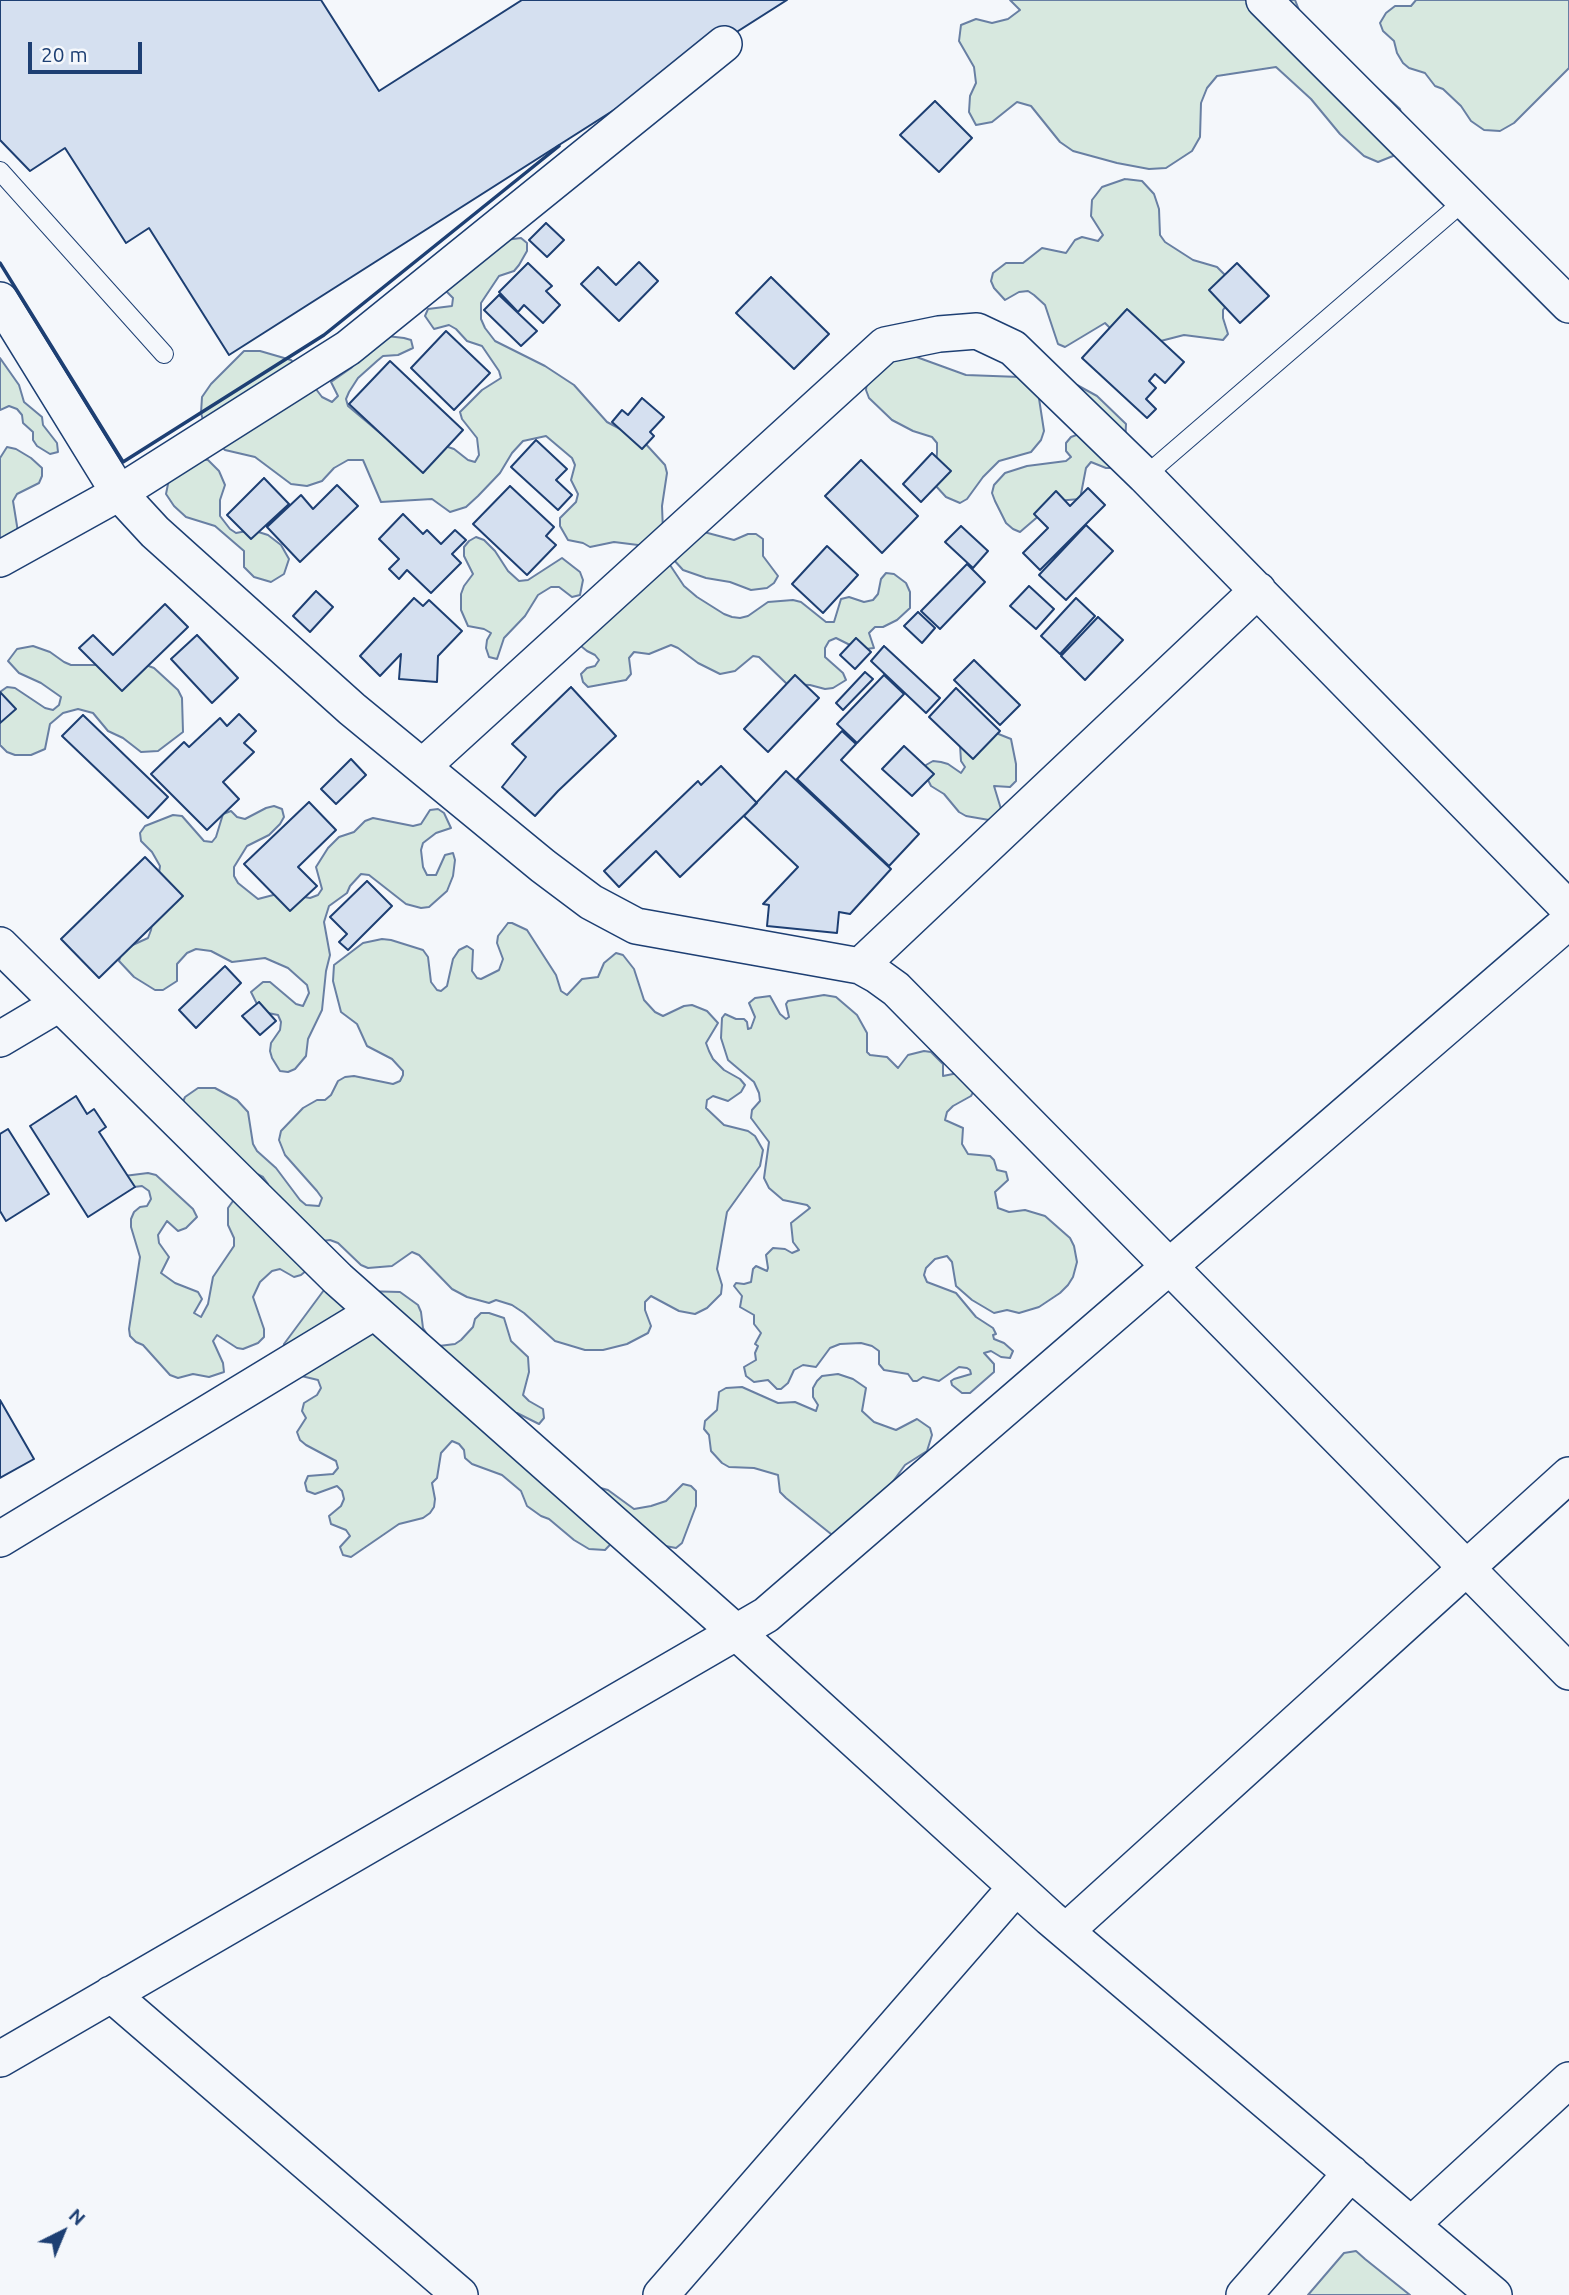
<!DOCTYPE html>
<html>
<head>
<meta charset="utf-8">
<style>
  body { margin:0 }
  #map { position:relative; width:1569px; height:2295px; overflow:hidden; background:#f4f7fb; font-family:Ubuntu,sans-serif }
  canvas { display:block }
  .north { position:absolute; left:28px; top:2197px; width:70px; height:70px; -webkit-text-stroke:5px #f4f7fb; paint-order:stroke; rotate:43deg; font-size:19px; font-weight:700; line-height:28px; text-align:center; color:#1d3f73 }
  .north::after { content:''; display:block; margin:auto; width:24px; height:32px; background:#1d3f73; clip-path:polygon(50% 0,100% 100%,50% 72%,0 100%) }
  .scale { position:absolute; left:28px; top:42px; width:114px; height:32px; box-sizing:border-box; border:4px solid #1d3f73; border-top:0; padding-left:9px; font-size:21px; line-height:24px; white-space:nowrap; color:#1d3f73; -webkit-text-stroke:5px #f4f7fb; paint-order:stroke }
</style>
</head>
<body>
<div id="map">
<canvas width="1569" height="2295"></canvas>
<div class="north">N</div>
<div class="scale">20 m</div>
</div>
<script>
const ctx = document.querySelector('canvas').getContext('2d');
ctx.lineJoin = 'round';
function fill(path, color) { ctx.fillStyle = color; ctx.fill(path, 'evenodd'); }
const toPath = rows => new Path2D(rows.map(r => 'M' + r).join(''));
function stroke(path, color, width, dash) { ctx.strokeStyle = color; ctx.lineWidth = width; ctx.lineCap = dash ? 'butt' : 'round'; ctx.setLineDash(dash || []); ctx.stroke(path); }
const green = toPath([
  [1010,0,1295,0,1303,20,1400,109,1404,125,1401,141,1393,156,1378,162,1364,156,1340,134,1311,99,1276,67,1217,76,1207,88,1201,103,1200,137,1192,151,1166,168,1149,169,1117,163,1073,151,1060,142,1031,106,1017,102,992,122,976,125,969,112,970,96,976,83,974,67,959,41,961,25,976,19,992,23,1008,19,1020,10,1010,0],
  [1416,0,1569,0,1569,68,1514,123,1500,131,1484,130,1471,121,1461,106,1443,89,1435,86,1425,73,1409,68,1403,63,1397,53,1394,41,1383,31,1380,23,1386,13,1395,6,1411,6,1416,0],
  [1125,179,1142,181,1154,194,1159,209,1160,235,1165,242,1193,260,1217,267,1229,279,1228,303,1223,310,1223,318,1228,334,1223,340,1184,335,1145,345,1116,334,1105,323,1065,347,1058,344,1045,305,1034,295,1028,291,1019,292,1005,300,994,288,991,281,993,273,1006,263,1023,263,1042,248,1066,253,1075,240,1082,237,1098,241,1103,235,1091,216,1092,200,1102,187,1125,179],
  [521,238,527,243,527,251,519,265,514,271,499,276,481,303,481,319,485,328,495,341,545,366,574,385,607,422,643,441,665,465,667,473,662,506,663,531,646,546,614,542,590,547,583,543,568,540,560,526,560,518,576,502,578,494,571,480,575,465,572,458,546,436,523,441,512,453,500,473,478,496,466,507,450,512,432,499,381,502,363,460,348,460,334,468,322,481,307,486,291,484,255,457,225,450,214,440,205,427,201,413,202,397,211,384,244,351,260,351,291,360,303,372,322,397,332,402,338,396,331,382,351,368,373,344,387,336,404,338,411,340,413,348,398,355,383,356,377,361,358,378,349,392,346,399,348,406,386,438,393,442,439,444,454,449,468,460,475,462,479,455,477,438,462,419,460,412,482,390,501,378,499,371,482,346,467,341,456,329,449,325,434,329,425,316,428,309,452,306,453,298,442,287,505,240,521,238],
  [911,355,966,375,1020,377,1038,392,1044,431,1041,440,1031,452,999,461,983,477,967,499,960,503,946,497,935,485,937,452,937,443,932,437,913,431,892,420,869,398,866,390,867,382,888,359,911,355],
  [0,358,19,385,24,402,42,417,43,425,57,443,58,452,50,454,37,446,33,440,33,432,23,423,22,415,17,409,9,406,0,410,0,358],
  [1077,385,1097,396,1126,424,1125,447,1114,468,1106,468,1091,462,1086,468,1080,499,1056,501,1020,532,1013,529,1006,523,995,501,992,493,994,485,1005,473,1027,466,1066,461,1071,457,1066,451,1066,443,1071,437,1079,434,1069,386,1077,385],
  [7,447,16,449,31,458,42,468,42,476,39,483,17,494,13,501,18,532,0,557,0,458,7,447],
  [191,458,208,460,219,471,225,485,220,500,220,516,230,529,236,533,252,530,268,535,281,545,289,559,284,574,271,582,254,577,244,567,244,551,215,526,186,517,174,506,166,494,169,479,191,458],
  [689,528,734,540,748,534,756,534,763,539,763,556,778,576,774,583,767,588,751,590,730,582,706,578,683,570,673,559,689,528],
  [476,537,484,540,495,551,508,571,519,581,528,580,562,558,580,572,583,580,580,595,572,597,559,587,551,587,538,595,525,616,504,638,497,659,489,657,486,648,487,640,491,633,484,629,468,626,461,610,461,594,464,586,473,574,464,556,464,547,469,541,476,537],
  [668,562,684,586,697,597,724,614,732,617,740,618,748,616,768,602,793,600,801,602,826,622,834,622,841,599,849,597,864,602,873,600,878,594,881,579,886,573,894,574,906,583,910,592,910,608,897,620,883,627,875,627,869,633,874,648,866,649,850,645,836,638,829,641,825,648,825,657,843,673,846,680,833,688,825,689,810,685,787,684,759,657,753,656,735,671,720,674,698,663,678,648,671,645,649,654,634,652,629,658,631,674,626,680,588,687,583,682,581,674,587,668,595,666,599,660,595,655,587,651,576,642,668,562],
  [33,646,50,652,64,662,71,665,146,665,154,668,178,690,182,698,183,732,158,751,141,752,123,738,108,731,93,713,78,709,63,713,50,724,45,749,31,755,15,755,7,752,0,745,0,692,7,687,15,688,45,708,53,710,59,705,61,697,41,683,19,673,8,661,17,649,33,646],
  [996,733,1011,739,1016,764,1016,781,1010,787,994,786,1001,809,997,816,989,820,966,816,959,812,944,794,931,786,924,772,926,765,933,761,941,762,948,764,961,773,965,767,961,761,960,745,996,733],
  [274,806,282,809,284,817,280,824,269,835,247,846,234,867,234,876,238,883,258,899,281,893,310,898,318,895,322,889,316,867,328,848,339,837,354,832,365,821,373,818,413,826,421,824,430,810,438,809,444,813,451,828,436,833,423,843,421,850,423,867,427,875,436,875,445,855,453,853,455,860,453,876,447,891,429,907,421,908,406,904,369,875,361,874,350,886,347,893,329,906,324,922,330,955,326,971,322,1010,308,1039,306,1056,295,1069,288,1072,280,1071,272,1058,270,1051,271,1043,280,1030,281,1022,278,1015,263,1012,258,1006,251,992,263,982,270,982,296,1004,303,1006,309,993,307,985,288,968,265,958,232,962,211,951,196,949,187,953,177,964,177,981,163,990,155,990,134,977,119,961,121,954,126,948,148,938,151,930,160,866,152,852,141,841,140,833,145,826,173,815,182,816,204,841,212,842,216,837,223,814,231,811,237,817,245,819,266,808,274,806],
  [508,923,512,923,527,930,556,975,561,991,567,995,582,979,598,977,604,963,616,953,623,955,634,969,644,1000,655,1012,663,1016,684,1006,692,1005,707,1011,718,1023,706,1043,709,1051,713,1059,724,1070,740,1079,745,1085,741,1092,728,1101,713,1096,707,1100,706,1108,724,1125,748,1131,755,1136,763,1150,760,1166,727,1212,717,1269,722,1285,721,1294,707,1308,695,1314,679,1311,651,1296,645,1302,645,1310,651,1326,648,1333,627,1344,603,1350,585,1350,555,1341,524,1313,512,1305,496,1300,489,1303,467,1297,452,1289,419,1255,412,1252,392,1266,368,1268,361,1265,338,1243,330,1240,322,1241,307,1270,301,1275,294,1277,280,1269,272,1271,260,1282,253,1297,264,1329,264,1337,258,1343,243,1349,237,1348,217,1335,213,1341,223,1363,224,1372,209,1377,193,1374,178,1378,170,1375,143,1345,136,1342,130,1336,129,1329,140,1257,131,1227,131,1219,134,1212,140,1207,147,1206,151,1199,149,1191,142,1186,134,1187,124,1176,148,1173,156,1175,193,1209,197,1217,186,1228,178,1231,167,1221,158,1235,159,1243,169,1257,161,1273,175,1283,198,1292,202,1299,194,1313,201,1317,208,1304,213,1277,234,1246,234,1238,228,1225,228,1208,238,1194,267,1192,268,1184,263,1177,249,1170,182,1104,185,1097,198,1088,215,1088,237,1100,248,1112,253,1144,257,1151,276,1168,300,1200,306,1205,319,1206,322,1198,317,1191,285,1155,279,1140,281,1131,303,1108,317,1100,325,1100,331,1095,338,1081,345,1077,354,1076,393,1084,400,1081,403,1075,403,1071,392,1059,367,1046,357,1024,341,1012,333,981,334,965,363,943,382,939,391,940,423,950,428,957,431,982,437,990,441,991,447,986,453,959,459,950,467,946,473,950,472,971,477,978,481,979,499,970,503,959,497,943,498,936,508,923],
  [824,995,836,997,857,1015,867,1033,867,1052,870,1055,887,1057,898,1068,908,1055,924,1051,931,1052,943,1064,943,1076,958,1073,975,1089,971,1096,953,1106,947,1112,945,1120,963,1128,962,1144,968,1154,990,1156,994,1160,997,1170,1006,1172,1008,1180,995,1192,998,1208,1009,1212,1025,1210,1045,1216,1070,1238,1074,1246,1077,1262,1073,1277,1068,1285,1060,1293,1039,1307,1019,1313,1007,1310,994,1313,972,1300,956,1286,952,1262,947,1256,935,1259,926,1268,924,1275,927,1282,956,1293,976,1317,993,1328,996,1334,993,1335,994,1339,1004,1343,1013,1351,1010,1358,1001,1357,991,1351,984,1353,994,1364,994,1372,970,1393,962,1393,952,1385,951,1381,954,1379,971,1374,970,1370,967,1368,959,1367,939,1381,923,1377,917,1381,913,1381,908,1374,884,1370,879,1364,879,1351,872,1346,861,1343,840,1344,830,1348,816,1367,803,1365,794,1370,788,1383,781,1389,777,1389,768,1380,754,1382,746,1376,744,1367,756,1360,755,1353,758,1346,755,1344,761,1333,754,1324,754,1315,740,1307,742,1296,734,1286,736,1283,744,1284,751,1282,753,1269,756,1266,767,1271,768,1268,766,1255,773,1248,785,1249,792,1253,799,1250,793,1242,791,1223,810,1208,807,1205,783,1200,769,1188,764,1178,769,1142,751,1118,752,1110,760,1101,759,1093,754,1082,728,1060,721,1038,722,1018,725,1014,736,1019,744,1019,747,1022,748,1029,751,1028,755,1017,749,1003,755,998,770,996,780,1014,786,1019,789,1017,786,1004,788,1001,824,995],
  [324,1290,400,1292,418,1305,421,1312,423,1328,432,1342,439,1346,455,1344,461,1340,473,1327,475,1319,481,1313,489,1313,504,1318,511,1341,528,1357,529,1372,523,1395,529,1401,543,1409,544,1418,539,1424,517,1413,508,1413,593,1486,608,1490,634,1509,651,1506,666,1501,683,1484,691,1486,696,1491,696,1506,682,1543,676,1548,660,1545,627,1527,605,1550,589,1549,574,1540,549,1519,541,1516,527,1506,521,1491,502,1475,472,1464,465,1458,464,1450,459,1444,452,1441,441,1453,437,1478,432,1483,435,1499,434,1507,430,1513,423,1518,399,1524,351,1557,343,1555,340,1547,350,1536,346,1530,331,1524,329,1516,341,1506,344,1499,342,1491,337,1486,315,1494,307,1491,305,1483,308,1476,333,1474,338,1468,336,1461,306,1445,300,1440,297,1432,306,1418,302,1411,304,1403,317,1395,321,1388,318,1380,293,1374,283,1353,284,1344,324,1290],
  [838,1374,853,1379,866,1388,862,1411,874,1422,896,1430,917,1419,930,1428,932,1435,927,1451,905,1465,886,1491,840,1535,831,1534,786,1498,780,1492,778,1475,754,1468,729,1467,722,1463,711,1451,709,1435,704,1429,705,1421,717,1410,719,1392,726,1388,742,1387,778,1403,795,1402,816,1411,818,1405,813,1397,813,1388,817,1381,822,1376,838,1374],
  [1356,2251,1365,2259,1410,2295,1308,2295,1344,2253,1356,2251]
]);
const building = toPath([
  [0,0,321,0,379,91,522,0,787,0,229,355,149,228,126,243,65,148,30,171,0,140,0,0],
  [935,101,972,138,939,172,900,135,935,101],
  [546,223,564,240,547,257,529,240,546,223],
  [639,262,658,281,619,321,581,284,598,267,616,285,639,262],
  [528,263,552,286,546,291,560,305,543,323,524,305,518,312,499,292,528,263],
  [1237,263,1269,296,1240,323,1209,290,1237,263],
  [771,277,829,334,794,369,736,313,771,277],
  [499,295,537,331,521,346,484,310,499,295],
  [1127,309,1184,362,1165,383,1155,374,1149,381,1156,388,1146,399,1156,409,1147,418,1082,358,1127,309],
  [446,331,490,373,454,410,411,368,446,331],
  [390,361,463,430,423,473,349,404,390,361],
  [642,398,664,417,650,432,654,436,642,449,612,422,622,410,628,415,642,398],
  [536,440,567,469,556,480,572,495,558,510,511,467,536,440],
  [932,453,951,471,921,502,903,484,932,453],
  [861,460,918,516,882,553,825,496,861,460],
  [264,478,289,504,251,539,227,515,264,478],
  [337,485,358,506,300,562,267,527,301,495,313,509,337,485],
  [510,486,554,527,546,536,556,545,527,575,473,524,510,486],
  [1088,488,1105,505,1040,570,1023,553,1048,528,1034,514,1056,491,1070,506,1088,488],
  [403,514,423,534,427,530,441,544,455,530,466,540,452,554,461,563,431,593,407,570,399,579,389,569,399,559,379,539,403,514],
  [1086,525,1113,551,1066,600,1039,575,1086,525],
  [961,526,988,551,973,568,945,542,961,526],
  [827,546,858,575,823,613,792,584,827,546],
  [967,564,985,582,940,629,921,611,967,564],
  [1029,586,1054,609,1036,629,1010,606,1029,586],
  [316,591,333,607,310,632,293,616,316,591],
  [414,598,423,606,429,600,462,631,438,656,437,682,399,679,401,654,380,676,360,656,414,598],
  [1076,598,1095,616,1060,654,1041,636,1076,598],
  [165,604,188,627,122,691,79,648,93,635,113,655,165,604],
  [918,612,935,628,922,643,904,626,918,612],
  [1098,617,1123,640,1085,680,1061,656,1098,617],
  [197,635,238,678,212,703,171,659,197,635],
  [856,638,871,652,855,669,840,655,856,638],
  [884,646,940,698,926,713,871,661,884,646],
  [974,660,1020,705,1000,725,954,680,974,660],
  [865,672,873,679,843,710,836,703,865,672],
  [795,675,819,698,768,752,744,729,795,675],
  [884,675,904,694,857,743,837,724,884,675],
  [571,687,616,736,558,791,535,816,502,787,526,757,512,744,571,687],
  [956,688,1000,731,973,759,929,717,956,688],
  [0,692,16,709,0,723,0,692],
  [239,714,256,731,244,743,254,752,223,782,239,799,207,830,151,774,184,742,189,747,220,718,227,726,239,714],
  [83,715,168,797,148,818,62,736,83,715],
  [842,731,856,744,841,760,919,834,889,866,797,779,842,731],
  [904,746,934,774,912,796,882,769,904,746],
  [351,759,366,775,336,804,321,789,351,759],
  [721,766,757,803,680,877,656,851,619,887,604,871,698,781,701,785,721,766],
  [786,771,891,869,850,914,839,912,837,933,767,926,769,905,763,904,798,867,744,816,786,771],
  [309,802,336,830,298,867,317,886,290,911,244,864,309,802],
  [145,857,183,896,99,978,61,939,145,857],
  [367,881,392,906,348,950,339,942,347,934,330,917,367,881],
  [225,966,241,983,196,1028,179,1010,225,966],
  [259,1002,276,1021,260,1035,242,1016,259,1002],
  [76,1096,87,1114,94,1109,106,1127,99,1132,135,1187,88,1217,30,1126,76,1096],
  [8,1129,49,1194,6,1221,0,1211,0,1134,8,1129],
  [0,1400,34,1459,0,1478,0,1400]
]);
const lane = toPath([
  [0,171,164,354],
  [1145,476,1464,201]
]);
const street = toPath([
  [1264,0,1569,305],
  [0,300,119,493,155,532,352,709,543,866,591,902,636,926,860,966,878,976,896,989,1569,1672],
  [0,559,119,493,348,348,724,44],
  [423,766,885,345,939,334,977,331,1013,348,1145,476,1569,909],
  [0,945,338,1279,736,1632,1050,1918,1494,2295],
  [860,966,1258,590],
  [0,1039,59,1004],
  [0,1539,374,1312],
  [1066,1931,1569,1475],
  [111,1994,460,2295],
  [0,2059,766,1615,1569,921],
  [1412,2224,1569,2080],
  [661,2295,1016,1887],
  [1244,2295,1351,2173]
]);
const wall = toPath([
  [0,263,123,462,324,335,559,146]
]);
fill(green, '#d7e8df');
stroke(green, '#687fa3', 2);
fill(building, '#d5e0f0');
stroke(building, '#1d3f73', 2);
stroke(lane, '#1d3f73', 20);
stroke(street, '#1d3f73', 38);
stroke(lane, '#f4f7fb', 18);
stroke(street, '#f4f7fb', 35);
stroke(wall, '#1d3f73', 3.5);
</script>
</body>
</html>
